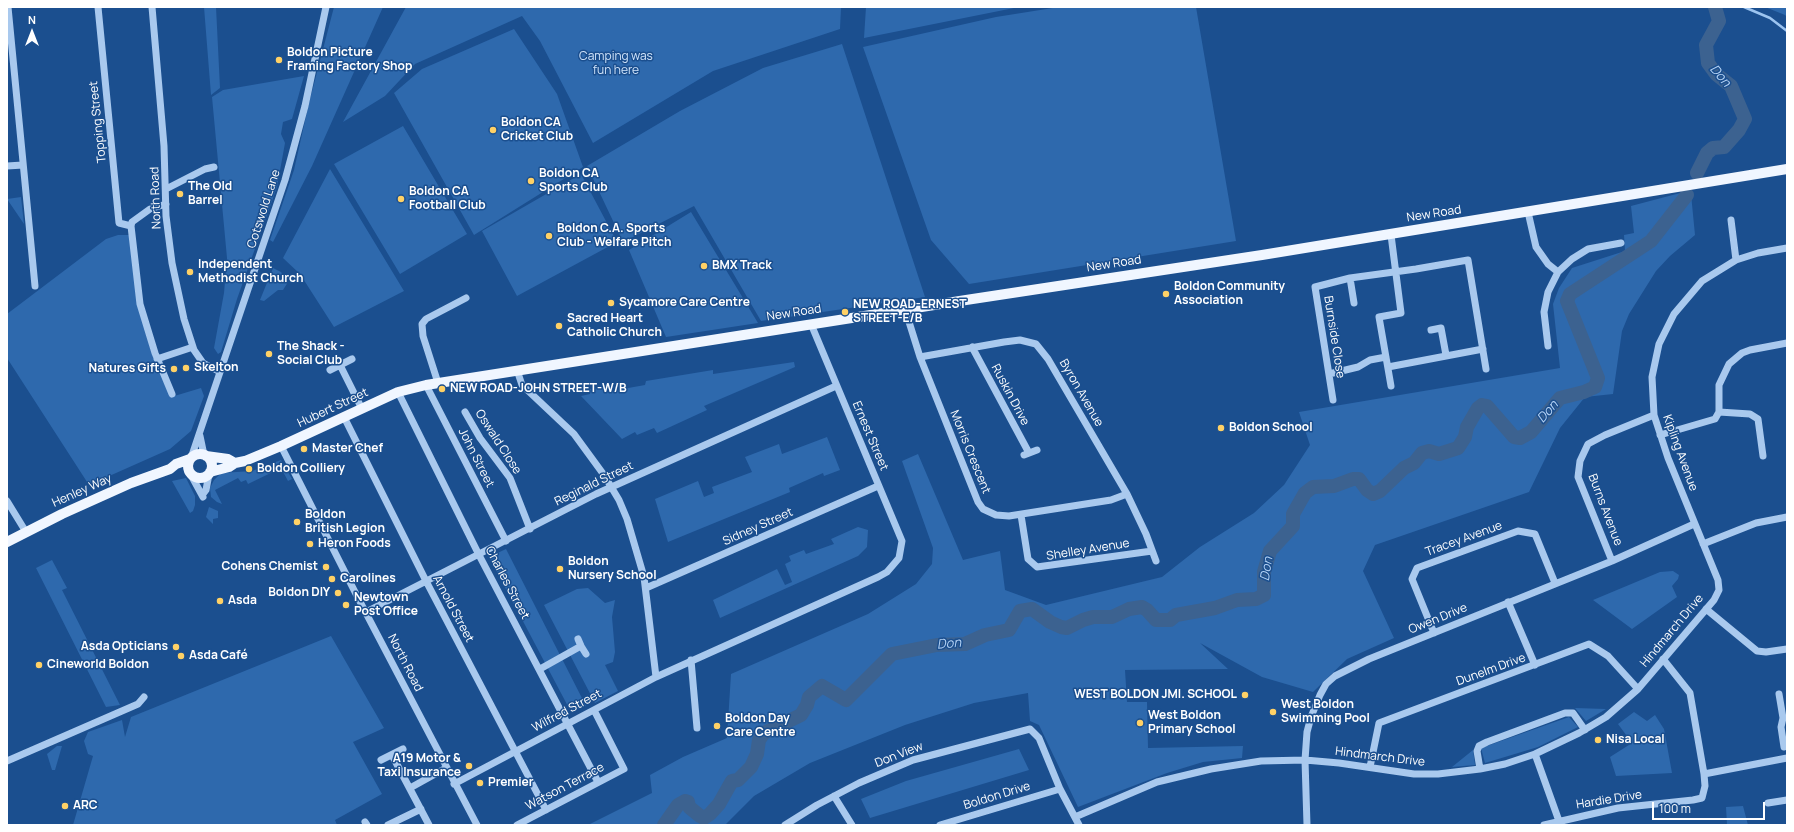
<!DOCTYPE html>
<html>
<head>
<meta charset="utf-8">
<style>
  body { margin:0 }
  #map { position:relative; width:1794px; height:832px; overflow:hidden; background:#1b4f8f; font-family:Manrope,sans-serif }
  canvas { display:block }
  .frame { position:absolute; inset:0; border:8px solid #fff; pointer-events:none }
  .north { position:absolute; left:12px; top:12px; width:40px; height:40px; -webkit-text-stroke:3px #1b4f8f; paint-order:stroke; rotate:0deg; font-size:11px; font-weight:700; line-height:16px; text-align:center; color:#fff }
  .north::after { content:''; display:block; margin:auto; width:14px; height:18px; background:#fff; clip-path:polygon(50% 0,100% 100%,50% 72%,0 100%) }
  .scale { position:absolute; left:1652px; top:802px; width:113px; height:18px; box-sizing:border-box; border:2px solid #fff; border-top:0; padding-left:5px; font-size:12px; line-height:14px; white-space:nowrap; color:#fff; -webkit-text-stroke:3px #1b4f8f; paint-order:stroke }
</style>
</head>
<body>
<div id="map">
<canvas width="1794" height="832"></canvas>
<div class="frame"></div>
<div class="north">N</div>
<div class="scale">100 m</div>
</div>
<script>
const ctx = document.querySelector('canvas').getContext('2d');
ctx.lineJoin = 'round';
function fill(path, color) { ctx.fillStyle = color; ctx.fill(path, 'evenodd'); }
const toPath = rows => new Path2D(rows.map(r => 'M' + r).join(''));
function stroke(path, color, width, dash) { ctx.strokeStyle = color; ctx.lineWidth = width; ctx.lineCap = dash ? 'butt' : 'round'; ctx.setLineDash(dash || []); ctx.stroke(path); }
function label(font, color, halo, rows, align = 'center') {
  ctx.font = font + ' Manrope,sans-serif'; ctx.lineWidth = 3; ctx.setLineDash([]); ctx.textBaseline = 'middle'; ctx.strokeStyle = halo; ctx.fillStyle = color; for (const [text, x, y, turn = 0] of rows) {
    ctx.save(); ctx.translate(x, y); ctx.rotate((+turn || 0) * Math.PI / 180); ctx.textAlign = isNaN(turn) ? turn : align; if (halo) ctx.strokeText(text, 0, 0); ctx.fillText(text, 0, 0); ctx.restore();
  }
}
const green = toPath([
  [204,7,216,7,220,88,211,95],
  [334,7,383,7,312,166,273,242,270,240,294,170,309,103],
  [406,7,841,7,840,29,713,71,593,143,540,41,522,16,415,64,385,96,343,122],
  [866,7,1019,7,864,38],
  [1059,7,1196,7,1236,241,969,284,931,240,863,47,996,17],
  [1765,7,1787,7,1787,17,1785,15],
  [514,29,557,94,583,167,474,235,394,93,422,69],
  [842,44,925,297,761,321,694,206,623,242,587,166,680,111,763,68],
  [304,76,292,119,283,122,281,134,285,143,277,187,237,299,221,352,218,354,214,348,224,293,227,258,212,97,223,90],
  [403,126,467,234,400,274,334,164],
  [330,169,404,291,334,327,300,274,283,258],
  [581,174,617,242,517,296,482,231],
  [1684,192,1691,194,1695,235,1670,256,1656,271,1629,314,1622,331,1613,394,1585,397,1560,428,1529,492,1375,545,1363,571,1394,638,1347,659,1313,692,1262,677,1200,643,1228,669,1125,670,1127,702,1147,702,1148,748,1243,746,1242,758,1203,762,1167,773,1078,807,1039,725,1030,721,1028,693,974,703,905,725,810,763,754,796,725,825,588,825,652,793,650,775,683,757,727,738,731,674,868,614,916,584,932,564,933,548,902,461,918,454,963,560,1000,551,1005,590,1046,605,1162,577,1200,547,1254,513,1284,485,1310,445,1299,412,1560,368,1553,304,1559,288,1572,268,1625,251,1624,235,1634,233,1631,206],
  [21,197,24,224,7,199],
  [691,212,758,323,666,337,629,250],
  [118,235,129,235,150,348,171,397,201,388,204,396,191,431,170,449,89,485,7,358,7,314,106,239],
  [273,268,281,272,288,282,283,290,278,290,264,301,260,300],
  [794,362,795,367,704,406,707,410,657,433,654,428,637,435,635,432,622,439,581,396,590,394,589,389,606,387,606,392,645,385,646,381,713,370,713,374],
  [827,437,840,470,824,476,823,473,789,488,790,492,668,542,655,499,698,481,704,497,714,493,712,487,752,472,745,457,779,444,782,454],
  [281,460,292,479,288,481,281,468,248,484,246,480,241,482,238,478,215,490,222,504,217,502,211,497,210,488,214,480,221,473,252,471],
  [186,478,195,496,195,505,193,511,190,513,172,481],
  [209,507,218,511,218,518,213,519,213,524,206,517],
  [858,527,868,530,867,547,858,556,720,618,713,600,777,569,785,585,792,582,785,564,791,561,789,556,804,550,806,554,834,544,831,539],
  [506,549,586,706,571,712,489,557],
  [52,560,67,588,62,590,120,705,106,707,36,568],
  [1673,571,1679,575,1678,579,1672,586,1677,597,1632,629,1593,600,1660,572],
  [588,588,605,603,615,600,612,617,615,652,613,662,605,665,618,691,595,703,544,605,577,589],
  [331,636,384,728,353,742,382,794,335,820,337,825,73,825,93,756,88,754,84,741,88,732,122,720,125,737,131,717],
  [1575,708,1606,709,1586,721],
  [1634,712,1647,721,1655,715,1664,729,1672,773,1616,776,1610,757,1632,743,1618,724],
  [1569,717,1578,727,1538,747,1485,763,1481,748],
  [57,746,62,746,55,770,52,770,47,754],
  [1019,749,1029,770,870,818,861,799,906,781],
  [1473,750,1475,765,1452,767],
  [1743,806,1748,825,1727,825,1726,807]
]);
const stream = toPath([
  [1744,7,1770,18,1787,31]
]);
const river = toPath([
  [1697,173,1707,153,1713,148,1724,147,1739,130,1745,119,1731,86,1716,74,1708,63,1706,45,1719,21,1715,7],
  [664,825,678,805,685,801,688,802,689,807,700,816,704,818,710,814,719,804,732,781,738,780,751,767,757,754,759,740,764,733,801,715,807,705,809,697,822,686,846,700,892,654,937,645,965,644,985,635,1009,630,1020,611,1032,609,1050,622,1061,627,1067,628,1083,620,1093,617,1112,617,1129,609,1142,607,1147,610,1156,620,1170,620,1176,615,1215,608,1237,600,1256,599,1264,595,1264,572,1270,551,1293,526,1293,514,1305,493,1313,487,1334,486,1353,479,1359,479,1367,490,1373,494,1380,491,1404,468,1414,463,1422,453,1429,451,1439,454,1458,448,1465,437,1467,427,1478,408,1482,405,1487,406,1514,437,1520,438,1531,432,1560,398,1584,392,1595,387,1598,378,1567,301,1570,294,1651,241,1687,195]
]);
const minor = toPath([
  [8,7,35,286],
  [98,7,119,223,131,226],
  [152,7,164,146,166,216,172,263,184,319,194,350,203,363,220,372],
  [7,166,23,165],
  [166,189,205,169,214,167],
  [166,204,150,209,132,222,131,226,140,304,155,353,172,394],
  [1528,212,1536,247,1548,264,1558,272],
  [1731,220,1736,260],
  [1350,278,1354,303],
  [905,309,920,357,978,502,983,509,996,515,1009,516,1111,500,1127,494],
  [1431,330,1441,328,1446,355],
  [1548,346,1544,312,1548,292,1558,272,1572,259,1588,249,1621,243],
  [972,347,1029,453],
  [920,357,1004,342,1020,340,1036,344,1048,359,1127,494,1146,534,1156,561],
  [157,359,193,347],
  [340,365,362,409],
  [1388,367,1483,349],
  [330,370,352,359],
  [517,370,522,385,574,434,604,475,619,500,627,519,644,577,656,677],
  [1329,374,1358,367,1370,360,1386,357],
  [438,383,423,336,422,324,426,319,466,298],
  [426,385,506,541],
  [1391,386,1379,317,1401,313,1391,235],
  [398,392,479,555,598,782],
  [1333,400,1315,287,1350,278,1416,269,1468,260,1486,369],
  [465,412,480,438,510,478,530,529],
  [1719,412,1750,414,1758,419,1763,456],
  [344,417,426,581,546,810],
  [1660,435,1715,419,1719,412,1719,385,1729,364,1742,353,1750,350,1787,343],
  [200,436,204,455],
  [281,446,356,594,477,825],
  [1024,455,1037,450],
  [191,458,285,180,305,106,326,7],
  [191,475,203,497],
  [203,494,206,490,209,474],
  [7,501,26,532],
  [1021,515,1028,559,1037,567,1152,551],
  [1703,544,1756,523,1787,517],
  [1612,561,1578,477,1580,461,1588,444,1605,435,1654,415],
  [646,588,878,486],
  [1508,602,1535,665],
  [1706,609,1757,651,1766,652,1787,649],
  [366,612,596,494,836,386],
  [1434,633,1412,579,1417,568,1518,531,1535,534,1555,583],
  [578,639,581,646],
  [1663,659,1690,693,1704,774],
  [691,660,697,728],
  [540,669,581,646,586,654],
  [1779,694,1783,718,1781,727,1784,747],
  [1535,754,1559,821],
  [392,755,429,825],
  [381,760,403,749],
  [7,761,138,704,144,697],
  [1370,767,1379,723,1589,644,1608,656,1638,689],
  [1480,769,1477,751,1479,746,1487,742,1565,713,1573,713,1585,730],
  [454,784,656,677,878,577,887,572,899,558,902,541,811,324],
  [410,788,446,768],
  [834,796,852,825],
  [1768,803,1787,800],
  [1075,817,1157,782,1211,769,1261,761,1305,760,1339,763,1414,774,1438,774,1480,769,1505,764,1535,754,1579,733,1606,717,1638,689,1714,600,1719,590,1718,580,1668,458,1654,415,1652,377,1659,344,1674,314,1702,281,1736,260,1758,253,1787,248],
  [365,822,367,825],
  [388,825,421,809],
  [517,825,624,769,594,710],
  [785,825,817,805,859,783,913,760,1030,729,1039,738,1060,789,1079,825],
  [940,825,1060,789],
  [1307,825,1305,760,1307,732,1311,717,1320,695,1326,684,1335,676,1369,659,1612,561,1694,524],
  [1544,825,1618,808,1693,800,1702,798,1705,786,1704,774,1787,758]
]);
const major = toPath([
  '188 466a12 12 0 1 1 24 0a12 12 0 1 1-24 0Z',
  [206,456,228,459,235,463],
  [210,472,229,467,235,463,245,461,281,446,398,392,426,385,966,300,1262,255,1787,169],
  [7,542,62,514,131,483,170,469,176,464,190,459]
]);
const markers = [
  [279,60,4,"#ffd166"],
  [493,130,4,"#ffd166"],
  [531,181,4,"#ffd166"],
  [180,194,4,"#ffd166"],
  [401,199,4,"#ffd166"],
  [549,236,4,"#ffd166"],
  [704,266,4,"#ffd166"],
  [190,272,4,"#ffd166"],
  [1166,294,4,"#ffd166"],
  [611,303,4,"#ffd166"],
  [845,312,4,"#ffd166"],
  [559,326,4,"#ffd166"],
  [269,354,4,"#ffd166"],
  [186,368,4,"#ffd166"],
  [174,369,4,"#ffd166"],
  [442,389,4,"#ffd166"],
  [1221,428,4,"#ffd166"],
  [304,449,4,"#ffd166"],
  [249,469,4,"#ffd166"],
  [297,522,4,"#ffd166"],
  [310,544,4,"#ffd166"],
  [326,567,4,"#ffd166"],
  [560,569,4,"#ffd166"],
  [332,579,4,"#ffd166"],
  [338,593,4,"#ffd166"],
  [220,601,4,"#ffd166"],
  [346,605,4,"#ffd166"],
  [176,647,4,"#ffd166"],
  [181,656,4,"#ffd166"],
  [39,665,4,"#ffd166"],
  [1245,695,4,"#ffd166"],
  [1273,712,4,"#ffd166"],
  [1140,723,4,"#ffd166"],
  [717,726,4,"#ffd166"],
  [1598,740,4,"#ffd166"],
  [469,766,4,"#ffd166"],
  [480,783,4,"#ffd166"],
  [65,806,4,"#ffd166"]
];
const poiNames = [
  ["Boldon Picture",287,53],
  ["Framing Factory Shop",287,67],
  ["Boldon CA",501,123],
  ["Cricket Club",501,137],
  ["Boldon CA",539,174],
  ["Sports Club",539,188],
  ["The Old",188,187],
  ["Barrel",188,201],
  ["Boldon CA",409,192],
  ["Football Club",409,206],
  ["Boldon C.A. Sports",557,229],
  ["Club - Welfare Pitch",557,243],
  ["Independent",198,265],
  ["Methodist Church",198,279],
  ["BMX Track",712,266],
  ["Boldon Community",1174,287],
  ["Association",1174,301],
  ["Sycamore Care Centre",619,303],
  ["NEW ROAD-ERNEST",853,305],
  ["STREET-E/B",853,319],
  ["Sacred Heart",567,319],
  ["Catholic Church",567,333],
  ["The Shack -",277,347],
  ["Social Club",277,361],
  ["Skelton",194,368],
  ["Natures Gifts",166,369,"right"],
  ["NEW ROAD-JOHN STREET-W/B",450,389],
  ["Boldon School",1229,428],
  ["Master Chef",312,449],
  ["Boldon Colliery",257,469],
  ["Boldon",305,515],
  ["British Legion",305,529],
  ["Heron Foods",318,544],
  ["Boldon",568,562],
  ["Nursery School",568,576],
  ["Cohens Chemist",318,567,"right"],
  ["Carolines",340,579],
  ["Boldon DIY",330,593,"right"],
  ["Newtown",354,598],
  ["Post Office",354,612],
  ["Asda",228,601],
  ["Asda Opticians",168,647,"right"],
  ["Asda Café",189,656],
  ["Cineworld Boldon",47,665],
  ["WEST BOLDON JMI. SCHOOL",1237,695,"right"],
  ["West Boldon",1281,705],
  ["Swimming Pool",1281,719],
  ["West Boldon",1148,716],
  ["Primary School",1148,730],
  ["Boldon Day",725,719],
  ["Care Centre",725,733],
  ["Nisa Local",1606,740],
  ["A19 Motor &",461,759,"right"],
  ["Taxi Insurance",461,773,"right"],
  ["Premier",488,783],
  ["ARC",73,806]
];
const parkNames = [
  ["Camping was",616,57],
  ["fun here",616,71]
];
const streetNames = [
  ["Topping Street",98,122,-96],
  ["North Road",156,198,-92],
  ["Cotswold Lane",264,209,-72],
  ["New Road",1434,214,-9],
  ["New Road",1114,264,-9],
  ["New Road",794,313,-9],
  ["Burnside Close",1334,337,81],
  ["Byron Avenue",1081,393,60],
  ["Ruskin Drive",1010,395,62],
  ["Hubert Street",333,408,-25],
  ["Ernest Street",870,436,67],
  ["Oswald Close",498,442,57],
  ["Morris Crescent",970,452,68],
  ["Kipling Avenue",1680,453,70],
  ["John Street",476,458,63],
  ["Reginald Street",594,484,-26],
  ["Henley Way",82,491,-24],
  ["Burns Avenue",1605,510,69],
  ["Sidney Street",758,527,-24],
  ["Tracey Avenue",1464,539,-20],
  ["Shelley Avenue",1088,550,-9],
  ["Charles Street",507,583,62],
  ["Arnold Street",453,609,62],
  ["Owen Drive",1438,619,-22],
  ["Hindmarch Drive",1672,631,-50],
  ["North Road",405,663,63],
  ["Dunelm Drive",1491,670,-20],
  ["Wilfred Street",567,711,-28],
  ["Don View",899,755,-21],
  ["Hindmarch Drive",1380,757,7],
  ["Watson Terrace",565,787,-28],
  ["Boldon Drive",997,796,-17],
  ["Hardie Drive",1609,800,-9]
];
const waterNames = [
  ["Don",1720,76,49],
  ["Don",1548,412,-49],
  ["Don",1267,569,-81],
  ["Don",949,644,-5]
];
fill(green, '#2e69ad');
stroke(stream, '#9cc4f0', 2.5);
stroke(river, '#3c6290', 14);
stroke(minor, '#a9c9ee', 7);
stroke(major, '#f0f6ff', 10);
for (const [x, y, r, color] of markers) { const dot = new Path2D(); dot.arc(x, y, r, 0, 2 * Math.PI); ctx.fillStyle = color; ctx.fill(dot); stroke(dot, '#1b4f8f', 1.5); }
label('bold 12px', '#fff', '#1b4f8f', poiNames, 'left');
label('12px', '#cfe3fa', '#1b4f8f', parkNames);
label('12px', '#fff', '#1b4f8f', streetNames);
label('italic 13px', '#b5d3f5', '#1b4f8f', waterNames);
</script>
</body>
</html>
